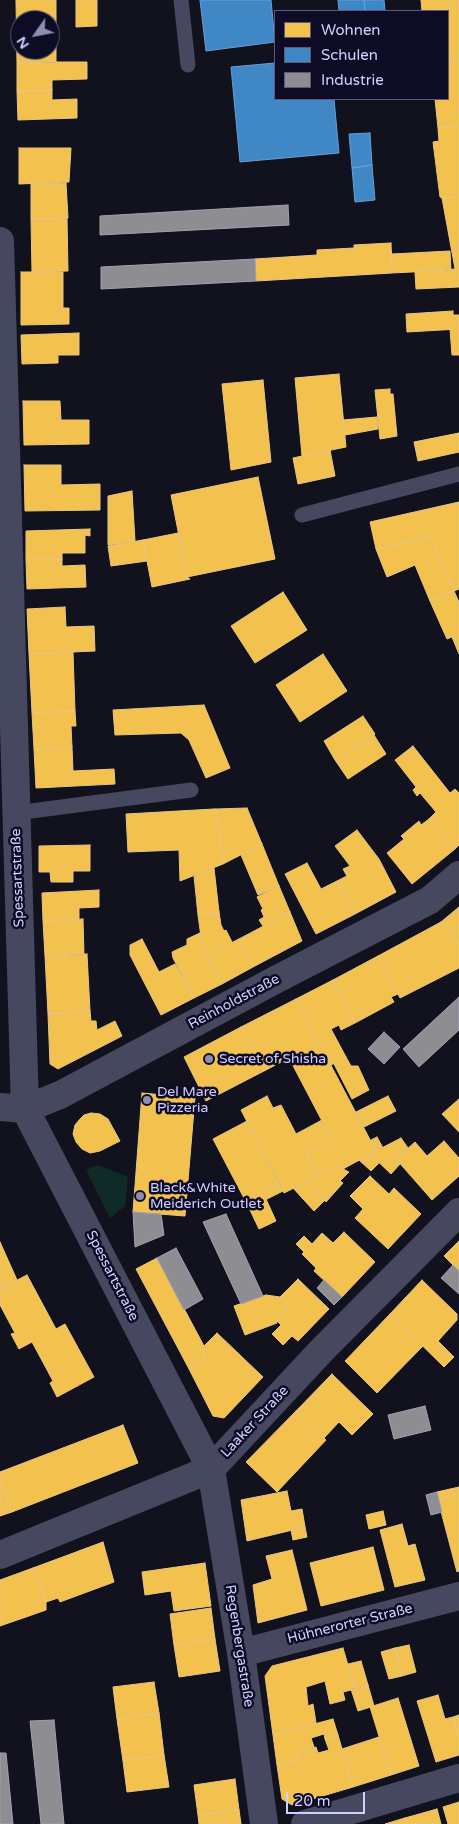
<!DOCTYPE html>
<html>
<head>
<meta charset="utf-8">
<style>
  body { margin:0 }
  #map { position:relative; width:459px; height:1824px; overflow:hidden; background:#12121e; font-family:"Varela Round",sans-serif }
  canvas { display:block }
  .legend { position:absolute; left:274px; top:10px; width:175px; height:90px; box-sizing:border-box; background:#0e0c24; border:1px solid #5c5a7c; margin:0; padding:6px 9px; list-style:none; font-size:15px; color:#d0d0ff }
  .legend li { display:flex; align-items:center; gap:10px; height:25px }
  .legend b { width:25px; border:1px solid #5c5a7c }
  .north { position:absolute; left:10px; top:10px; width:50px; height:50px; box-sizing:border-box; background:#0e0c24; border:1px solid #5c5a7c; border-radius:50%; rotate:237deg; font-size:14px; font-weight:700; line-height:20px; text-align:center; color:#d0d0ff }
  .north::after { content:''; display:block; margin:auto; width:18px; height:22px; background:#8e8eb0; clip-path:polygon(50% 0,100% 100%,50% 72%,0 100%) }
  .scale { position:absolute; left:286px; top:1792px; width:79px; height:22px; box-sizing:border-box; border:2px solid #d0d0ff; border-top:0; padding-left:6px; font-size:15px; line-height:18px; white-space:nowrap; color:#d0d0ff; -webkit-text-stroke:4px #0e0c24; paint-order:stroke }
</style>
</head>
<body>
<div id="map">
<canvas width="459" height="1824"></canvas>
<ul class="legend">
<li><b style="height:14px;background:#f2c14e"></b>Wohnen</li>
<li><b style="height:14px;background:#3f88c5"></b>Schulen</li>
<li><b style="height:14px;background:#8d8d92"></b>Industrie</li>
</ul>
<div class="north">N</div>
<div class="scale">20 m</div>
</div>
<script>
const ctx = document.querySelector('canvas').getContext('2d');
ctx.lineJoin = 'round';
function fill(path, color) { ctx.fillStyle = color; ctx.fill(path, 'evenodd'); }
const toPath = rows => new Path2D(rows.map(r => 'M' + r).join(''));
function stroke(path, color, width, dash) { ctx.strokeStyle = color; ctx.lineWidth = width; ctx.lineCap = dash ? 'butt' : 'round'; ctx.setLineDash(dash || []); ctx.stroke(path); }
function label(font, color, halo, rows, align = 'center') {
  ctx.font = font + ' "Varela Round",sans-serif'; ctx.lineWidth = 5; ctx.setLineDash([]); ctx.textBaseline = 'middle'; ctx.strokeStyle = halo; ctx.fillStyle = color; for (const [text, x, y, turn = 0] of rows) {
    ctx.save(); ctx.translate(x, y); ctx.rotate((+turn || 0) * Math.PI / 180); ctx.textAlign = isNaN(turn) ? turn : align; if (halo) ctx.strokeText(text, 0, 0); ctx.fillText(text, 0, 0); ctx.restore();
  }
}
const green = toPath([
  [97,1165,128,1177,125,1206,110,1218,86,1170]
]);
const homes = toPath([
  [16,0,56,0,56,63,17,63,16,0],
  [20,20,50,20,50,50,20,50,20,20],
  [76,0,97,0,97,26,76,27,76,0],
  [421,0,459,0,459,6,422,11,421,0],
  [459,6,459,61,448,62,448,11,426,11,459,6],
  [459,61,459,126,438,128,435,99,448,99,448,62,459,61],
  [57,62,87,62,87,79,52,80,52,90,17,91,17,63,57,62],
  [52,90,52,100,77,99,77,118,18,120,17,91,52,90],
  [459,126,459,197,442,198,440,197,433,142,439,141,438,128,459,126],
  [19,148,71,148,69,182,19,184,19,148],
  [66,183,68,218,31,219,31,184,66,183],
  [459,197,459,269,455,269,442,198,459,197],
  [67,218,68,271,32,272,31,219,67,218],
  [391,243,392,273,256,281,255,259,317,255,317,250,354,248,354,245,391,243],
  [391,251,392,254,450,251,451,270,392,273,391,251],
  [455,269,459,269,459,287,416,289,415,272,455,269],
  [21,272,63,272,63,308,69,308,69,324,21,325,21,272],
  [453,311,453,315,459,315,459,329,407,332,406,314,453,311],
  [450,329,459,329,459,355,452,355,450,329],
  [79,333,79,355,58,355,58,363,22,364,21,335,79,333],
  [339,374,346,447,302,456,295,378,339,374],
  [263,380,271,462,231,470,222,384,263,380],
  [390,389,390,394,393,394,397,436,380,439,375,390,390,389],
  [23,401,60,401,61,420,89,420,89,444,24,445,23,401],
  [377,417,378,429,345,435,343,420,377,417],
  [459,433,459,452,418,461,414,442,459,433],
  [330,450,335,476,298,484,293,458,330,450],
  [24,465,61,465,61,485,100,484,100,510,25,511,24,465],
  [258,477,275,559,187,577,171,495,258,477],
  [132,491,135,541,108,545,108,496,132,491],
  [459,502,459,589,454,591,431,537,376,549,370,522,459,502],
  [90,529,90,536,85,535,85,553,62,553,62,559,26,560,26,531,90,529],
  [178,533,187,577,190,579,152,587,143,540,178,533],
  [431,537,454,591,430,601,415,565,387,577,376,549,431,537],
  [143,540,147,561,111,566,108,546,143,540],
  [62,559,62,566,85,565,86,587,27,589,26,560,62,559],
  [454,591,459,602,459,634,447,639,430,601,454,591],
  [283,592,307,630,255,663,231,626,283,592],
  [65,607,66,627,94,626,95,651,29,654,27,609,65,607],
  [459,634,459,654,452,637,459,634],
  [73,652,75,711,32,713,29,654,73,652],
  [323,654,347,691,300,722,276,685,323,654],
  [204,705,230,768,206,778,189,740,181,733,115,735,113,710,204,705],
  [75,711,76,726,71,726,72,747,34,749,32,713,75,711],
  [363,716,375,734,335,760,324,741,363,716],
  [374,735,386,754,348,779,335,760,374,735],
  [413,746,450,793,455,789,459,793,459,845,455,849,429,819,436,812,420,793,417,796,413,790,416,787,395,760,413,746],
  [72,747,73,771,114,769,115,784,36,788,34,749,72,747],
  [247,808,262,844,223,864,216,809,247,808],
  [214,809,216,809,223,864,180,881,179,850,128,852,126,814,214,809],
  [429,819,455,849,412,884,387,853,404,839,401,836,419,821,421,825,429,819],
  [357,830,379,859,396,892,355,914,337,881,347,876,343,869,350,866,335,846,357,830],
  [262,844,279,886,258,895,241,855,262,844],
  [90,845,90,871,73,871,73,882,51,882,50,872,39,872,39,846,90,845],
  [307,863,321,889,337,881,355,914,316,934,285,874,307,863],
  [214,868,219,912,198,915,194,876,214,868],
  [279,886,290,912,263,926,259,920,264,917,261,910,263,909,257,897,279,886],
  [99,890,99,907,79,908,79,919,43,921,42,893,99,890],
  [459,907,459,944,441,922,459,907],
  [219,912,221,925,224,931,226,930,232,942,207,955,202,944,198,915,219,912],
  [290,912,302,941,253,967,239,939,290,912],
  [83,919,84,955,45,956,43,921,83,919],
  [441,922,459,944,459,968,400,998,378,956,441,922],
  [200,933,202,944,222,984,194,998,173,958,172,952,187,945,187,939,200,933],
  [142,939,159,972,175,964,194,998,161,1015,130,955,130,945,142,939],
  [239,939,253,967,222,984,207,955,239,939],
  [87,954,90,1011,48,1014,45,956,87,954],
  [378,956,398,994,391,997,394,1002,355,1023,333,980,378,956],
  [333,980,355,1023,341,1030,339,1025,331,1029,346,1057,331,1065,296,999,333,980],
  [296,999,376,1151,343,1169,341,1164,318,1176,307,1154,332,1140,289,1058,264,1071,241,1027,296,999],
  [90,1011,91,1021,96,1021,97,1030,115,1021,122,1036,58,1069,50,1064,48,1014,90,1011],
  [241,1027,264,1071,206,1101,184,1057,241,1027],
  [346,1057,351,1066,358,1066,369,1090,352,1099,334,1064,346,1057],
  [142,1093,195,1098,185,1216,133,1212,142,1093],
  [267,1096,273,1108,281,1105,296,1134,322,1120,332,1140,307,1154,318,1176,284,1193,241,1110,267,1096],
  [388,1096,396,1111,364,1127,356,1112,388,1096],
  [459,1099,459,1132,442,1114,459,1099],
  [91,1113,100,1114,108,1119,120,1141,100,1151,90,1153,82,1149,76,1142,73,1134,75,1125,80,1119,84,1115,91,1113],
  [247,1121,278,1183,245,1200,213,1139,247,1121],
  [377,1137,383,1148,376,1151,371,1140,377,1137],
  [401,1138,408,1148,396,1159,400,1164,391,1174,370,1154,401,1138],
  [444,1141,459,1158,459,1176,432,1200,396,1159,415,1142,427,1156,444,1141],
  [370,1154,379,1163,371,1171,359,1160,370,1154],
  [341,1164,343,1169,349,1172,340,1181,343,1183,326,1202,306,1182,341,1164],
  [370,1176,389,1194,394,1188,421,1214,388,1249,355,1218,363,1209,350,1196,370,1176],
  [306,1182,325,1200,314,1211,293,1188,306,1182],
  [278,1183,283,1191,249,1208,245,1200,278,1183],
  [266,1199,276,1221,259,1229,249,1208,266,1199],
  [344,1232,375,1262,342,1297,314,1271,316,1268,302,1254,304,1252,296,1244,304,1236,312,1244,322,1233,333,1243,344,1232],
  [459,1241,459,1271,444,1256,459,1241],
  [0,1242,17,1280,0,1289,0,1242],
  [157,1258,204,1346,200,1350,205,1358,188,1367,136,1269,157,1258],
  [27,1275,56,1329,65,1324,94,1377,57,1397,50,1383,53,1381,32,1342,19,1349,11,1334,15,1333,0,1305,0,1289,27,1275],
  [298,1279,329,1309,298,1341,292,1336,283,1345,272,1334,281,1325,276,1320,289,1305,280,1297,298,1279],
  [422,1280,457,1314,457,1320,438,1341,454,1357,444,1367,390,1314,422,1280],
  [266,1295,280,1297,289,1305,276,1320,277,1323,245,1335,234,1306,266,1295],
  [390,1314,423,1346,377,1393,345,1361,390,1314],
  [217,1333,263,1377,224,1418,213,1416,188,1367,205,1358,200,1350,217,1333],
  [332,1374,373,1414,352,1435,339,1422,324,1438,296,1411,332,1374],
  [296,1411,326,1440,277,1492,246,1462,296,1411],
  [123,1425,138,1463,12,1512,0,1480,0,1472,123,1425],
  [0,1480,12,1512,0,1516,0,1480],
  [459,1487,459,1494,438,1500,437,1492,459,1487],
  [287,1491,291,1511,302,1509,305,1527,247,1541,241,1500,287,1491],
  [459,1494,459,1571,457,1572,438,1500,459,1494],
  [383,1511,386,1525,369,1529,366,1515,383,1511],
  [402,1524,408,1546,415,1544,425,1580,395,1587,380,1530,402,1524],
  [305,1527,307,1537,293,1540,291,1530,305,1527],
  [103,1542,114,1582,60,1602,58,1598,46,1602,33,1568,103,1542],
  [373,1547,384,1590,321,1606,310,1563,373,1547],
  [292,1550,307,1610,258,1623,253,1585,272,1579,266,1556,292,1550],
  [205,1563,211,1606,174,1611,171,1591,145,1595,142,1572,205,1563],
  [33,1568,46,1602,46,1610,0,1626,0,1580,33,1568],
  [211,1608,215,1639,174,1645,170,1614,211,1608],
  [215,1639,220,1671,179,1677,174,1645,215,1639],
  [409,1645,416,1672,402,1676,395,1648,409,1645],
  [343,1648,355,1689,343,1692,345,1700,330,1704,325,1681,306,1687,308,1706,313,1704,316,1723,273,1735,265,1676,272,1666,343,1648],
  [395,1648,402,1676,389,1679,381,1652,395,1648],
  [361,1661,368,1685,355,1689,348,1664,361,1661],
  [154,1682,159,1713,117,1719,113,1687,154,1682],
  [368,1685,374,1706,358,1711,351,1689,368,1685],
  [438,1695,445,1719,453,1717,459,1737,459,1755,436,1762,417,1701,438,1695],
  [398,1698,419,1766,391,1775,370,1707,398,1698],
  [159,1713,164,1755,123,1761,117,1719,159,1713],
  [459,1715,459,1737,453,1717,459,1715],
  [333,1719,338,1735,325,1739,324,1734,311,1738,314,1747,298,1753,299,1759,277,1765,273,1735,333,1719],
  [338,1735,353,1787,292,1805,282,1799,277,1765,299,1759,298,1753,316,1747,318,1753,329,1750,325,1739,338,1735],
  [379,1737,391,1775,353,1787,342,1749,379,1737],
  [164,1755,169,1787,127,1792,123,1761,164,1755],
  [235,1779,239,1810,198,1815,194,1785,235,1779],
  [459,1802,459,1824,448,1824,443,1807,459,1802],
  [437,1809,441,1824,407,1824,405,1818,437,1809],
  [239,1810,241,1824,199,1824,198,1815,239,1810],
  [405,1818,407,1824,385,1824,405,1818]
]);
const schools = toPath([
  [200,0,271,0,275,42,206,51,200,0],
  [338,0,364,0,365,11,339,11,338,0],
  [364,0,384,0,385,11,365,11,364,0],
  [275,63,275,99,334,99,339,153,240,162,231,67,275,63],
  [370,133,372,165,352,168,349,134,370,133],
  [372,165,375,200,355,202,352,168,372,165]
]);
const industry = toPath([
  [288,205,289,225,100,235,100,216,288,205],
  [255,259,256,281,101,289,101,267,255,259],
  [459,997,459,1030,419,1067,403,1049,459,997],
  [384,1032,400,1047,384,1064,368,1049,384,1032],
  [133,1212,161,1214,164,1235,135,1247,133,1212],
  [226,1214,263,1296,241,1304,203,1222,226,1214],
  [176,1248,203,1299,184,1310,157,1258,176,1248],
  [453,1265,459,1271,459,1294,441,1278,453,1265],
  [324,1280,342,1297,334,1305,317,1288,324,1280],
  [425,1406,431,1430,394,1439,388,1415,425,1406],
  [437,1492,442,1512,431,1515,426,1495,437,1492],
  [54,1720,64,1824,41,1824,30,1721,54,1720],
  [0,1753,6,1753,13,1824,0,1824,0,1753]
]);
const service = toPath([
  [181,0,188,65],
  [302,515,459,474],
  [16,813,191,790]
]);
const minor = toPath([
  [0,241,25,1109,211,1469,241,1653,264,1824],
  [0,1107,25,1109,60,1095,279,978,430,900,459,875],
  [0,1555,211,1469,322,1350,459,1212],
  [241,1653,459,1596],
  [305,1824,459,1778]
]);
const markers = [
  [209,1059,5,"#8e8eb0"],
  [147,1100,5,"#8e8eb0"],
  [140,1196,5,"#8e8eb0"]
];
const streetNames = [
  ["Spessartstraße",18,878,-92],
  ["Reinholdstraße",234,1002,-28],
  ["Spessartstraße",112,1276,63],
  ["Laaker Straße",255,1422,-47],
  ["Hühnerorter Straße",350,1624,-14],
  ["Regenbergastraße",239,1646,81]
];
const poiNames = [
  ["Secret of Shisha",219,1059],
  ["Del Mare",157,1092],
  ["Pizzeria",157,1108],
  ["Black&White",150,1188],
  ["Meiderich Outlet",150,1204]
];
fill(green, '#0f2b28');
fill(homes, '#f2c14e');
stroke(homes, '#e8c683', 1);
fill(schools, '#3f88c5');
stroke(schools, '#6a9ed6', 1);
fill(industry, '#8d8d92');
stroke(industry, '#a1a1b3', 1);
stroke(service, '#46485f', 15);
stroke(minor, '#46485f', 28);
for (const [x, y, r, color] of markers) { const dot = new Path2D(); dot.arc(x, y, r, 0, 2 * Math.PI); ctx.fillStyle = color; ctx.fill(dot); stroke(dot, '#0e0c24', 2); }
label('14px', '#d0d0ff', '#0e0c24', streetNames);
label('14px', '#d0d0ff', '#0e0c24', poiNames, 'left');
</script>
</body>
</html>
